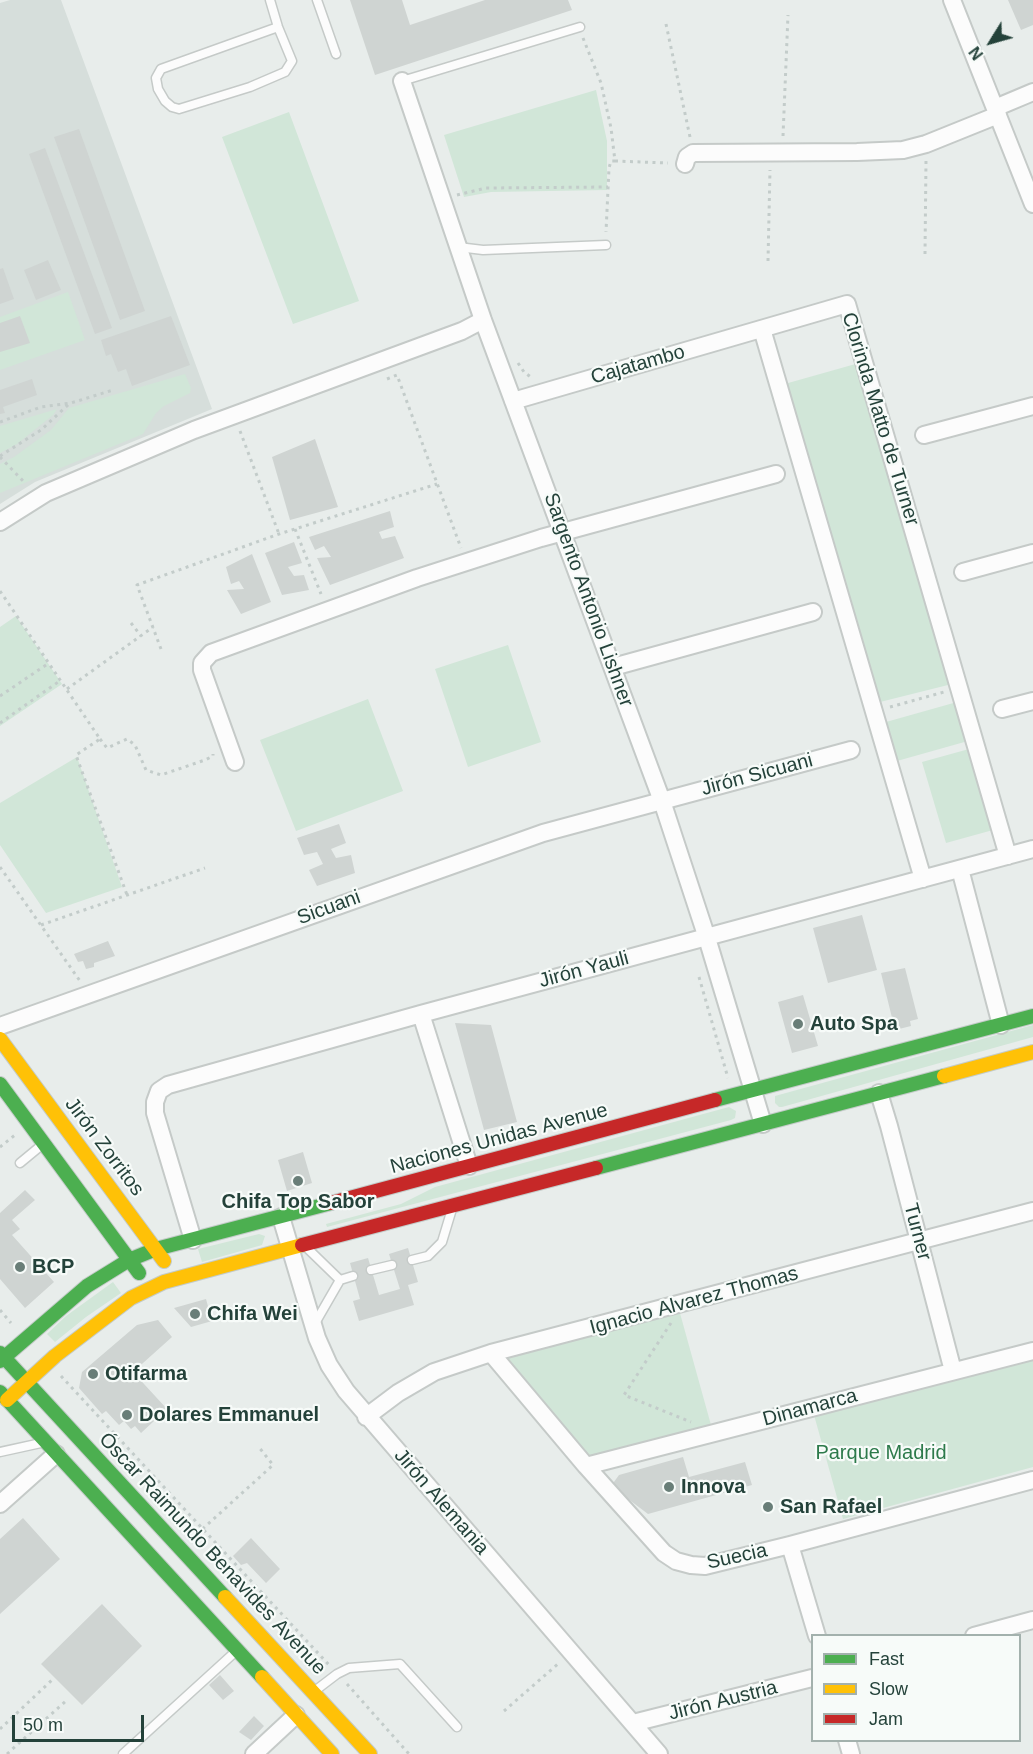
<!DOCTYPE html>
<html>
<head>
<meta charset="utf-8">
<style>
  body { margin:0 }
  #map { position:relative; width:1033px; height:1754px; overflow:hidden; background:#e8edeb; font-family:Arial,sans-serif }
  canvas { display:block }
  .legend { position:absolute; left:811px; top:1634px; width:210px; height:108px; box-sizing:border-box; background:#f7fbf9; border:2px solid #a3b1ad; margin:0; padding:8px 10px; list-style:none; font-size:18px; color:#24423a }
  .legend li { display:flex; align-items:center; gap:12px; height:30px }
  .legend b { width:30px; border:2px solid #a3b1ad }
  .north { position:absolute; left:961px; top:12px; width:60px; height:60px; -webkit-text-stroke:4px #f7fbf9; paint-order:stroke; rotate:233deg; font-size:16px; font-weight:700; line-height:24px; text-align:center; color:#24423a }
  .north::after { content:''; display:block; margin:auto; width:21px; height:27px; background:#24423a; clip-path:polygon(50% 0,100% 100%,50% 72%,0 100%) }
  .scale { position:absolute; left:12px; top:1715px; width:132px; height:27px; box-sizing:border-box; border:3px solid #24423a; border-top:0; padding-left:8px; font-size:18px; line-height:21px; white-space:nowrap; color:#24423a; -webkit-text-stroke:4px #f7fbf9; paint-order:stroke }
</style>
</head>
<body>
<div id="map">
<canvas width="1033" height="1754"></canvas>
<ul class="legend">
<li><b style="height:8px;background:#4caf50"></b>Fast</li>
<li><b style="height:8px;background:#ffc107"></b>Slow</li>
<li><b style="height:8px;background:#c62828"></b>Jam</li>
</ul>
<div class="north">N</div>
<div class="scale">50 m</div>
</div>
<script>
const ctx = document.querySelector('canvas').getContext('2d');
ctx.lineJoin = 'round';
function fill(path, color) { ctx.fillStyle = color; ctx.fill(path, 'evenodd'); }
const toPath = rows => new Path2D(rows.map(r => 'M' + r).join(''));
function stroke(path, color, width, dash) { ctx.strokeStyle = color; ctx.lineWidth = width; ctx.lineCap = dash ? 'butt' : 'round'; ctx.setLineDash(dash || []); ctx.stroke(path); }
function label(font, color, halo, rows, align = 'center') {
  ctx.font = font + ' Arial,sans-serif'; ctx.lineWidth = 4.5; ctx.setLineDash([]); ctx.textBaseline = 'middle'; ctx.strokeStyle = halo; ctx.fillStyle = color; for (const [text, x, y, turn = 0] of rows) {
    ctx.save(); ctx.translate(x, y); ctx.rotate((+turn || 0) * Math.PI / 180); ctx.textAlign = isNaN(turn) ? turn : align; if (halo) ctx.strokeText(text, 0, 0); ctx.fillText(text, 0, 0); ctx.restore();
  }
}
const built = toPath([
  [10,0,61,0,212,409,35,482,0,504,0,3]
]);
const green = toPath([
  [596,90,607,141,607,190,491,192,464,197,444,135],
  [289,112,359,301,293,324,222,137],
  [68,292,85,340,0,370,0,317],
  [859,363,952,684,868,705,774,387],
  [185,374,191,388,190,393,164,406,156,413,143,434,0,493,0,464,14,457,51,430,69,408],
  [57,409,53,415,17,444,0,453,0,426],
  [16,616,62,684,0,726,0,627],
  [508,645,541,742,468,767,435,669],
  [368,699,403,791,296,831,260,740],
  [957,702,968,741,897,761,886,722],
  [969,749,993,830,946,843,922,762],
  [77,757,122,887,46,913,0,845,0,803],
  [1033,1025,1033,1037,782,1107,779,1107,775,1103,775,1096],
  [729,1107,736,1111,735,1118,731,1120,327,1227,326,1224,401,1204,435,1187],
  [259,1234,265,1236,262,1245,202,1262,198,1249],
  [113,1282,121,1293,86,1317,55,1342,47,1334,66,1316],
  [678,1306,711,1425,592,1458,492,1354],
  [1033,1356,1033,1467,843,1519,814,1415]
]);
const building = toPath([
  [350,0,402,0,410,25,485,0,568,0,572,10,375,75],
  [1008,0,1033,0,1033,25,1021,30],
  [79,129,145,311,120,320,54,137],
  [45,148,112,328,95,334,29,154],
  [48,260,61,290,36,300,24,270],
  [3,268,14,299,0,304,0,269],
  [20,316,30,343,0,352,0,323],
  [171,316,190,365,132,386,126,369,118,372,111,354,106,356,101,340],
  [32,379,37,395,3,407,5,413,0,414,0,390],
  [315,439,338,507,290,520,272,457],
  [390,511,394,527,379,532,382,539,395,536,404,558,330,585,317,558,331,557,324,546,315,550,309,537],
  [294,542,302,563,288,567,294,576,304,575,309,590,282,595,265,553],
  [252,554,271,602,241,614,227,590,244,589,239,581,231,584,226,567],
  [339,824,346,843,331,849,336,858,351,855,355,873,317,886,309,870,323,864,317,852,304,855,297,838],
  [862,915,877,970,828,983,813,928],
  [108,941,115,956,94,963,94,967,86,969,83,961,78,962,74,954],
  [905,968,918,1019,910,1021,911,1026,895,1030,881,973],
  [803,995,818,1046,792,1053,778,1002],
  [455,1023,491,1025,517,1122,484,1130],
  [303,1152,312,1183,287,1191,278,1160],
  [25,1190,35,1200,12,1220,20,1229,12,1235,54,1282,25,1308,0,1279,0,1213],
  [408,1248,418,1282,408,1285,414,1305,359,1321,353,1301,360,1299,350,1263,368,1258,379,1295,400,1289,389,1254],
  [206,1299,212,1321,191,1327,174,1308],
  [158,1320,172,1337,133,1372,167,1409,141,1433,135,1426,131,1429,124,1421,119,1425,106,1411,102,1414,79,1388,82,1372,137,1325],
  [683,1457,689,1477,745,1462,752,1485,648,1514,611,1486,619,1475],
  [23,1518,60,1559,0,1614,0,1539],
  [251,1538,280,1569,266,1583,247,1563,241,1565,233,1556],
  [102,1604,142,1646,82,1705,41,1664],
  [220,1675,234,1691,223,1700,209,1685],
  [254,1716,264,1726,251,1740,239,1732]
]);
const path = toPath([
  [666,24,690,137],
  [583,38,601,83,611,128,615,161,611,161,609,168,606,232],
  [783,136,788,15],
  [615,161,668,163],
  [457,195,486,188,608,187],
  [925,254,926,160],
  [768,261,770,170],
  [518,363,524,372,532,378],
  [387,379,397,375,461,548],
  [0,422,41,407,71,403,113,390],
  [240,431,279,534],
  [0,456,41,430,70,403],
  [0,457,26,484],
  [295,529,321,594],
  [0,591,100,739,76,755,127,895],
  [131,623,141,636],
  [161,649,137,585,279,534,437,484],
  [67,689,153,627],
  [0,696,49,663],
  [890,707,944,692],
  [0,723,61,680],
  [100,739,107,748,127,739,135,745,146,770,161,775,205,760,213,756,213,754],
  [0,867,80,981],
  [41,925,205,868],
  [699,977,728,1078],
  [0,1147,15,1135],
  [0,1310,11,1323],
  [671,1323,624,1395,691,1422],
  [61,1376,330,1666],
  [197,1534,273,1465,258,1446],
  [347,1684,409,1754],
  [504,1711,559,1663],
  [0,1729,52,1680],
  [7,1754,68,1699]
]);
const lane = toPath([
  [270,0,278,27,292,61,285,72,250,87,179,109,172,107,165,101,158,89,156,78,161,69,278,27],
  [317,0,336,54],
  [402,81,580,27],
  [458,247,483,250,606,245],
  [20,1163,43,1144],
  [306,1247,340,1280],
  [412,1260,428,1256,442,1242,452,1209],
  [371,1270,392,1265],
  [314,1325,340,1280,353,1276],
  [0,1452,41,1443],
  [316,1690,337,1674,349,1668,400,1664,457,1727],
  [123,1754,234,1653]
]);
const street = toPath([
  [952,0,1033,204],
  [402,81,483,320,662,801,707,938,763,1124],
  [995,108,1033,92],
  [685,164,687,157,693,153,857,152,903,150,926,144,998,115],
  [762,329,923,879],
  [513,401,847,304,1008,856],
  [924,435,1033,406],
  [0,522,46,493,194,430,462,331,483,320],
  [963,572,1033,553],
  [613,667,813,612],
  [1002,709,1033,701],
  [235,762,202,670,202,663,211,653,417,578,541,538,776,474],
  [960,869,1001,1025],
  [421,1014,469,1166],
  [0,1026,543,833,851,750],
  [879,1093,889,1126,953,1371],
  [281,1217,317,1338,329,1365,346,1391,659,1754],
  [193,1240,155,1113,155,1102,159,1091,168,1085,421,1014,1033,849],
  [491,1353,586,1466,664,1553,676,1561,691,1565,705,1566,790,1545,1033,1480],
  [366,1417,398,1393,434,1372,491,1353,1033,1211],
  [586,1466,1033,1351],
  [0,1504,56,1454],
  [790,1545,817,1636],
  [974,1636,1033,1620],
  [633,1723,812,1678],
  [847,1740,851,1754],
  [254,1754,296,1715]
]);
const fast = toPath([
  [0,1084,139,1273],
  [715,1100,1033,1016],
  [596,1168,944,1076],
  [0,1353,225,1597],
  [0,1361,87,1286,129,1260,156,1249,331,1203],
  [0,1392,262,1677]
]);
const slow = toPath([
  [0,1039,164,1261],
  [944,1076,1033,1052],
  [7,1400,55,1356,131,1298,164,1282,302,1245],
  [225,1597,370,1754],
  [262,1677,332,1754]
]);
const jam = toPath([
  [331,1203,715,1100],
  [302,1245,596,1168]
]);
const markers = [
  [798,1024,6,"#697e78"],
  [298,1181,6,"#697e78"],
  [20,1267,6,"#697e78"],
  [195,1314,6,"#697e78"],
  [93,1374,6,"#697e78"],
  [127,1415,6,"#697e78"],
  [669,1487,6,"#697e78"],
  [768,1507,6,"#697e78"]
];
const streetNames = [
  ["Cajatambo",638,365,-16],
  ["Clorinda Matto de Turner",880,419,73],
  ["Sargento Antonio Lishner",588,600,70],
  ["Jirón Sicuani",757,775,-15],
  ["Sicuani",329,908,-20],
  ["Jirón Yauli",584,970,-15],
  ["Naciones Unidas Avenue",499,1139,-15],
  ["Jirón Zorritos",104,1147,53],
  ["Turner",917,1232,75],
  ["Ignacio Alvarez Thomas",694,1301,-15],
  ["Dinamarca",810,1408,-15],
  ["Jirón Alemania",441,1502,49],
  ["Óscar Raimundo Benavides Avenue",212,1554,47],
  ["Suecia",737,1557,-12],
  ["Jirón Austria",723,1701,-14]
];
const poiNames = [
  ["Auto Spa",810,1024],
  ["Chifa Top Sabor",298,1202,"center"],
  ["BCP",32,1267],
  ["Chifa Wei",207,1314],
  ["Otifarma",105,1374],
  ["Dolares Emmanuel",139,1415],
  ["Innova",681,1487],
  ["San Rafael",780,1507]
];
const parkNames = [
  ["Parque Madrid",881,1453]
];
fill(built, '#d6dedb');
fill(green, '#d1e6d8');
fill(building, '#cfd4d2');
stroke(lane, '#c5cac8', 11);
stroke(street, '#c5cac8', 20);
stroke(fast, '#c3cbc8', 16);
stroke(slow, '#c3cbc8', 16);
stroke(jam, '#c3cbc8', 16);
stroke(path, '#c3ccca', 3, [3, 4.5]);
stroke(lane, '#fcfcfc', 8);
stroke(street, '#fcfcfc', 16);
stroke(fast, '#4caf50', 14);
stroke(slow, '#ffc107', 14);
stroke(jam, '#c62828', 14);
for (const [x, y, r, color] of markers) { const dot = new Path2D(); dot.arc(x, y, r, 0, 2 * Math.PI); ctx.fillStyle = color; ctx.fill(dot); stroke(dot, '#f7fbf9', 2); }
label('20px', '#24423a', '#f7fbf9', streetNames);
label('bold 20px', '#24423a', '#f7fbf9', poiNames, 'left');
label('20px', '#2d7a4b', '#f7fbf9', parkNames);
</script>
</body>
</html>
